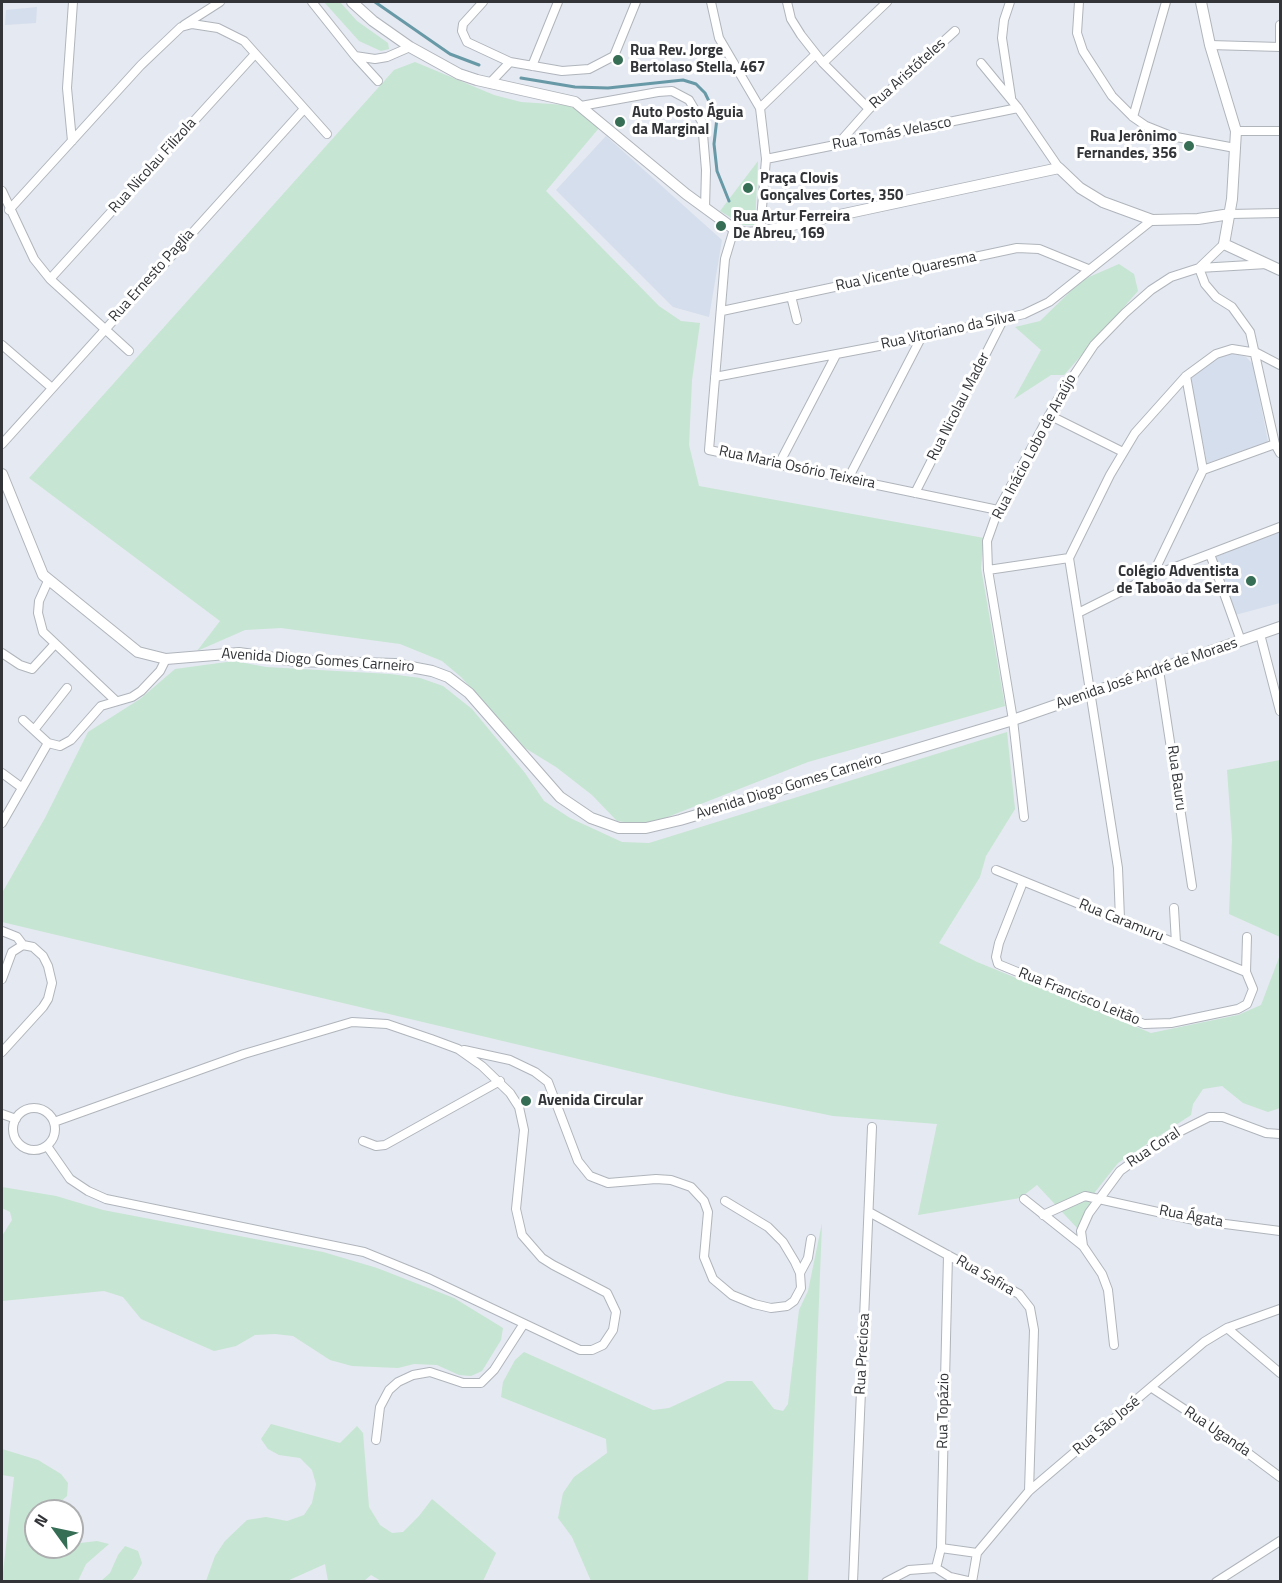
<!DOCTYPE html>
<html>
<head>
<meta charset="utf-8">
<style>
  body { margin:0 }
  #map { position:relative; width:1282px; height:1583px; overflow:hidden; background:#e5e9f1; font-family:"Titillium Web",sans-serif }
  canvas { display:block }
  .frame { position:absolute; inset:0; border:3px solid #323437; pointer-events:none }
  .north { position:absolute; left:24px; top:1499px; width:60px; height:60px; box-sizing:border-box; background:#fff; border:2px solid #adaeaf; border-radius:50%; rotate:303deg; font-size:16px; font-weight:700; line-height:24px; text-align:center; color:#323437 }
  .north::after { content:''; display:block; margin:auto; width:21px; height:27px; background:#356d55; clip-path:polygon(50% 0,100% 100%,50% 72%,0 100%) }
</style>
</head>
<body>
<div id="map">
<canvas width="1282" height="1583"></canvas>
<div class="frame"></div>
<div class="north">N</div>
</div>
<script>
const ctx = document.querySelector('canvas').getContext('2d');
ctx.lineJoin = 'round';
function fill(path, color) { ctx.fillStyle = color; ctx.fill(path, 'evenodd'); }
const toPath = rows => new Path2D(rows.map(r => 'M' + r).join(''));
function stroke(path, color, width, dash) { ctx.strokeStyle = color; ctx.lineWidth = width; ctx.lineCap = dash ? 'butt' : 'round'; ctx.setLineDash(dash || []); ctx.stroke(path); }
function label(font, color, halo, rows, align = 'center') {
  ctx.font = font + ' "Titillium Web",sans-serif'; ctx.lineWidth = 6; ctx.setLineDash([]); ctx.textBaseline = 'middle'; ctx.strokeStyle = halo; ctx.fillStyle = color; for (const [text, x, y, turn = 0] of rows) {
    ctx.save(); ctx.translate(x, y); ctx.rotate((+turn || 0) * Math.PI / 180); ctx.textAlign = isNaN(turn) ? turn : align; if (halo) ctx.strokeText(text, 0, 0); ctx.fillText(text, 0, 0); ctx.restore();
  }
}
const built = toPath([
  [37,7,36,23,5,25,6,10],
  [606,136,722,240,709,317,673,307,556,190],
  [1228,352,1246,357,1253,364,1268,442,1207,463,1190,378,1201,367],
  [1280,531,1280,603,1235,615,1212,558]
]);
const green = toPath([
  [324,2,340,2,357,21,388,43,389,49,381,51,359,41],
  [415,62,494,95,521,102,566,105,583,112,599,128,546,191,659,306,681,321,700,323,692,380,689,445,699,486,984,538,981,568,1005,706,808,762,647,825,617,821,592,795,556,767,525,748,461,677,442,661,400,644,281,628,245,630,197,651,220,621,29,478,394,70],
  [758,161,755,225,743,225,720,211],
  [1119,264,1134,274,1138,291,1064,375,1051,375,1014,399,1041,350,1015,327,1040,321,1082,280],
  [234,661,266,667,390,674,420,678,443,686,472,709,525,773,544,801,570,818,622,842,649,843,1007,732,1015,809,986,856,980,877,939,943,977,962,1151,1033,1238,1015,1261,1005,1280,955,1280,1108,1268,1112,1243,1103,1222,1086,1203,1089,1193,1104,1191,1115,1118,1163,1095,1192,1078,1229,1037,1185,1020,1198,918,1215,937,1124,833,1116,730,1095,2,922,2,893,45,818,88,732,140,699,175,669],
  [1280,760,1280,937,1229,914,1232,839,1227,770],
  [2,1187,56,1196,103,1210,323,1252,377,1268,454,1298,503,1328,501,1340,482,1371,471,1376,459,1375,437,1365,414,1364,398,1368,352,1366,330,1360,293,1336,275,1334,255,1335,236,1346,214,1351,141,1319,123,1297,104,1291,2,1301,2,1236,12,1220,10,1212,2,1208],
  [822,1223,808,1581,591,1581,572,1537,558,1518,563,1493,574,1477,607,1453,606,1439,501,1397,503,1382,515,1360,524,1352,653,1410,669,1408,727,1381,752,1381,774,1409,783,1411,788,1404,799,1310,808,1291],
  [271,1424,340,1443,357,1426,363,1433,369,1507,380,1525,392,1533,403,1532,419,1516,432,1499,496,1553,483,1581,381,1581,371,1575,364,1581,328,1581,325,1564,287,1581,206,1581,215,1556,225,1541,247,1520,266,1517,287,1521,304,1515,312,1503,316,1484,312,1470,300,1458,279,1455,268,1449,261,1439],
  [2,1449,38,1460,61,1474,68,1483,67,1496,59,1503,51,1509,31,1513,27,1522,28,1531,36,1534,36,1547,72,1547,72,1544,97,1541,109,1544,86,1564,78,1581,2,1581,14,1477,2,1475],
  [125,1546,138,1551,142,1563,136,1575,131,1581,101,1581,110,1573,118,1555]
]);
const stream = toPath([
  [375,2,450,54,479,65],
  [521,78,575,87,608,88,683,80,696,84,705,93,717,118,714,144,717,171,729,201]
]);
const minor = toPath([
  [312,2,355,56,375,59,387,57,410,47],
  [483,2,463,24,462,31,467,42,510,62,562,71,589,69,614,56,636,2],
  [711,2,719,38,760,108,766,159,760,232],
  [787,2,791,19,801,35,823,63,869,109],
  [1010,2,1004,20,1002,38,1011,97],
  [1079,2,1077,33,1083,51,1112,96,1133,117,1146,126,1171,136,1235,148],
  [184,25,220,2],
  [1210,45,1280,47],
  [1280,47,1280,25],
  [356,57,378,81],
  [823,63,887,2],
  [981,63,1018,108,1059,168],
  [532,66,558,2],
  [490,83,510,62],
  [581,106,658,92,672,91,689,100,702,122,706,170,705,208],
  [760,108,816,54],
  [1133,117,1166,2],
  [1236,131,1280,131],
  [72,141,67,88,73,2],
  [838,144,869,109,955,31],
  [766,159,1018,108],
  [2,191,34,259,50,279,129,351],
  [9,210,141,65,181,27,192,24,218,28,244,41,327,134],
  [1230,214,1280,213],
  [734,229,725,259,709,450,998,510],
  [1199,268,1205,284,1216,297,1232,307,1250,332,1275,444,1280,453],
  [1199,268,1267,264],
  [50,279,255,54],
  [791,296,797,320],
  [722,311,1017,248,1039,249,1088,269],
  [2,345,52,388],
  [715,377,921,338,1024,314,1049,302,1152,220],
  [1049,415,1123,452],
  [2,444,304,109],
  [779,464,836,355],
  [1203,470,1275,444],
  [848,479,921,338],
  [915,493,1003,320],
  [1210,554,1241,641],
  [988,570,1069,558],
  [1152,576,1203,470,1186,376],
  [48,581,39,601,38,613,43,632,116,701],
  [1078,613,1152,576,1280,527],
  [1260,634,1280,711],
  [2,653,20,665,32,669,54,645],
  [1159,670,1192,886],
  [23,720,48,743,60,746,71,740,101,706,132,697,141,691,160,671,166,659],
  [34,730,67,688],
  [2,773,21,787],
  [1024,817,1013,720,988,570,987,541,998,510,1058,399,1094,345,1125,313,1151,290,1171,277,1199,268,1224,244],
  [2,823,48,743],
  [996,870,1246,972],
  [1023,882,999,943,996,957,998,964,1144,1024,1171,1023,1238,1009,1247,1004,1253,989,1246,972,1247,937],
  [1174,908,1176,943],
  [1120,919,1118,868,1069,558,1110,475,1135,433,1186,376,1216,354,1232,349,1257,353,1280,365],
  [2,931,17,937,23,945],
  [2,979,12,952,23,945,33,947,43,956,48,966,52,983,48,999,43,1007,2,1052],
  [464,1050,510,1060,535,1072,548,1082,578,1161,590,1176,608,1183,656,1179,671,1180,691,1187,704,1201,708,1212,704,1257,713,1279,732,1295,754,1304,771,1308,787,1306,794,1301,801,1288,800,1273,795,1262,783,1242,768,1227,725,1201],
  '13 1129a21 21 0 1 1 42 0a21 21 0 1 1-42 0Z',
  [2,1114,16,1119],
  [363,1141,376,1146,385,1145,500,1081],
  [47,1146,70,1179,88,1191,106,1199,364,1252,430,1279,580,1350,592,1350,603,1345,613,1330,616,1312,607,1293,553,1265,542,1258,522,1235,516,1209,524,1130,519,1107,510,1093,482,1066,458,1049,431,1039,387,1024,352,1022,244,1054,54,1122],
  [1024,1199,1083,1246],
  [869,1212,1019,1294,1030,1308,1034,1330,1029,1491],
  [1043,1215,1085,1196,1194,1220,1280,1231],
  [800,1273,808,1258,811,1239],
  [1227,1328,1280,1373],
  [1114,1345,1108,1290,1102,1274,1083,1246,1081,1231,1089,1213,1120,1171,1163,1140,1209,1117,1223,1117,1266,1133,1280,1134],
  [1152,1388,1225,1436,1280,1477],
  [376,1440,380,1407,389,1390,398,1382,413,1375,430,1372,463,1383,481,1383,494,1370,523,1325],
  [941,1548,977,1553],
  [936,1568,941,1548,948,1255],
  [853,1582,872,1127],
  [886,1582,909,1570,936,1568,950,1577,972,1582],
  [972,1582,977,1553,1029,1491,1204,1342,1227,1328,1280,1309],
  [1216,1582,1280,1541]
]);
const tertiary = toPath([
  [352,2,373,21,410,47,459,74,477,80,575,102,686,194,734,229,745,233,760,232,1059,168,1080,188,1103,202,1152,220,1198,219,1230,214],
  [1201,2,1210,45,1236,131,1232,199,1224,244,1280,270],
  [2,474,43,575,138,652,166,659,239,653,297,661,395,664,432,671,448,677,469,693,560,797,591,818,619,828,646,828,680,820,1013,720,1280,627]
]);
const markers = [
  [618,60,6,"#356d55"],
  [620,122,6,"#356d55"],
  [1189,146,6,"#356d55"],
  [748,188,6,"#356d55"],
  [721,226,6,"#356d55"],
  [1251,581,6,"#356d55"],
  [526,1101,6,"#356d55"]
];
const poiNames = [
  ["Rua Rev. Jorge",630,51],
  ["Bertolaso Stella, 467",630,68],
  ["Auto Posto Águia",632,113],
  ["da Marginal",632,130],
  ["Rua Jerônimo",1177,137,"right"],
  ["Fernandes, 356",1177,154,"right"],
  ["Praça Clovis",760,179],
  ["Gonçalves Cortes, 350",760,196],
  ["Rua Artur Ferreira",733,217],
  ["De Abreu, 169",733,234],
  ["Colégio Adventista",1239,572,"right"],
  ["de Taboão da Serra",1239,589,"right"],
  ["Avenida Circular",538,1101]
];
const streetNames = [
  ["Rua Aristóteles",908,74,-42],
  ["Rua Tomás Velasco",892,134,-11],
  ["Rua Nicolau Filizola",153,166,-48],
  ["Rua Vicente Quaresma",906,272,-12],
  ["Rua Ernesto Paglia",152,276,-48],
  ["Rua Vitoriano da Silva",948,331,-12],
  ["Rua Nicolau Mader",959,407,-63],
  ["Rua Inácio Lobo de Araújo",1035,447,-62],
  ["Rua Maria Osório Teixeira",797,468,12],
  ["Avenida Diogo Gomes Carneiro",318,661,4],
  ["Avenida José André de Moraes",1147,674,-19],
  ["Rua Bauru",1176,778,82],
  ["Avenida Diogo Gomes Carneiro",789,787,-17],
  ["Rua Caramuru",1121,921,22],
  ["Rua Francisco Leitão",1079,997,22],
  ["Rua Coral",1154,1148,-33],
  ["Rua Ágata",1191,1217,11],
  ["Rua Safira",985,1276,30],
  ["Rua Preciosa",863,1354,-87],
  ["Rua Topázio",944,1411,-89],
  ["Rua São José",1107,1426,-40],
  ["Rua Uganda",1217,1432,34]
];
fill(built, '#d5deec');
fill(green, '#c6e5d2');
stroke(stream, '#6899a6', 3);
stroke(minor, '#b0b5bc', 10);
stroke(tertiary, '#b0b5bc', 12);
stroke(minor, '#fff', 8);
stroke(tertiary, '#fff', 10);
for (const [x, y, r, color] of markers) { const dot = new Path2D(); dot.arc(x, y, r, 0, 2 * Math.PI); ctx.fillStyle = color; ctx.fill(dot); stroke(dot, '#fff', 2); }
label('bold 15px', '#323437', '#fff', poiNames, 'left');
label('15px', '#323437', '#fff', streetNames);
</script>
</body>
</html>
